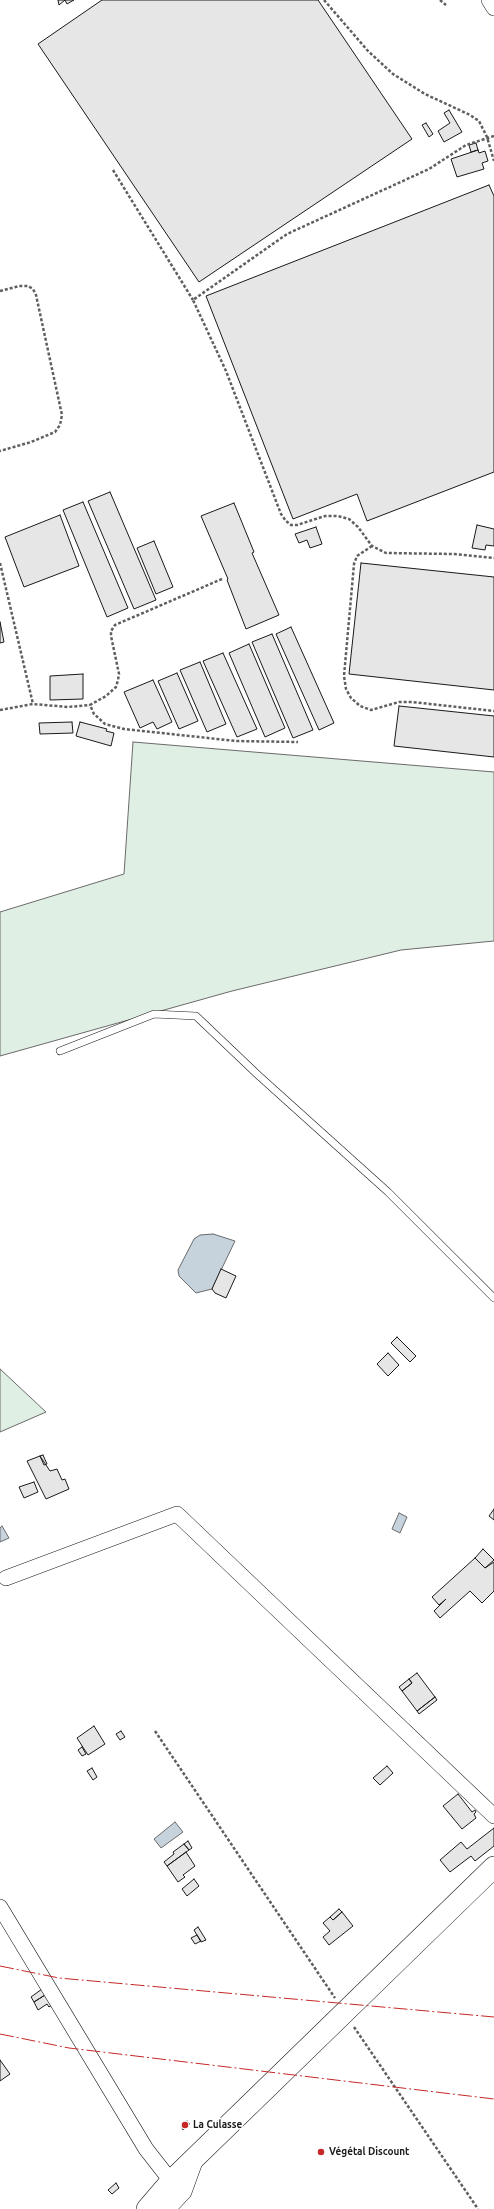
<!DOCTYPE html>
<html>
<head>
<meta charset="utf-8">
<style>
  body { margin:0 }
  canvas { display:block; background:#fff }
</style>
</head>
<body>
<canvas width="494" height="2209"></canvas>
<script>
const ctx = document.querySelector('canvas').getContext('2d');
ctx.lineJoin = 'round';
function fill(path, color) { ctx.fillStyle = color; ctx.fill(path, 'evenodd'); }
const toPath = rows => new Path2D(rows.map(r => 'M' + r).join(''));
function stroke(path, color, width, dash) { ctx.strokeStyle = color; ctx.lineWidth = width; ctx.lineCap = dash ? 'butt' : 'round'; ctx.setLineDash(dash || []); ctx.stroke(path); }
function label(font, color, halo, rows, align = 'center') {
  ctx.font = font + ' Ubuntu,sans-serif'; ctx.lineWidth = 3; ctx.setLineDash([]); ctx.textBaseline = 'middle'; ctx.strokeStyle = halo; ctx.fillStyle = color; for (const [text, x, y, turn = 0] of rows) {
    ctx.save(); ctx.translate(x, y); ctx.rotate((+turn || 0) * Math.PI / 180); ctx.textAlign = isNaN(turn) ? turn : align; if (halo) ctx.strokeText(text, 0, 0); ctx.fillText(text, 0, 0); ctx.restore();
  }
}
const green = toPath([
  [133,742,494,772,494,941,401,950,232,991,0,1056,0,912,124,874,133,742],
  [0,1369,46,1412,0,1432,0,1369]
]);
const water = toPath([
  [213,1234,235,1241,212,1289,196,1293,179,1276,178,1270,194,1239,200,1235,213,1234],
  [399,1513,407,1517,400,1533,392,1529,399,1513],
  [2,1526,9,1538,0,1542,0,1528,2,1526],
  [175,1822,183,1832,161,1848,154,1839,175,1822]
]);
const building = toPath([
  [58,0,65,0,59,5,58,0],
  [65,0,74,0,67,4,65,0],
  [102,0,318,0,412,139,199,282,38,44,102,0],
  [449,110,462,132,444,142,438,131,450,123,444,113,449,110],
  [426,123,433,134,429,137,422,125,426,123],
  [476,143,478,150,471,152,469,145,476,143],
  [478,150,479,153,485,151,488,161,482,163,484,169,457,177,451,159,478,150],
  [489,185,494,196,494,472,367,521,357,494,293,519,206,296,489,185],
  [110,492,156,600,134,609,88,501,110,492],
  [83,502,128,608,107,617,63,510,83,502],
  [234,503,254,552,252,553,279,615,246,629,227,580,228,579,201,516,234,503],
  [60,515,79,566,24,587,5,537,60,515],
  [477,525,494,529,494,546,486,545,485,550,472,548,477,525],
  [316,527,322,544,310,548,307,540,299,543,295,534,316,527],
  [154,541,173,587,156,594,137,548,154,541],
  [361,563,494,577,494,690,349,674,361,563],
  [0,622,4,642,0,643,0,622],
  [291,627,334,723,319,730,276,634,291,627],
  [272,634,313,730,293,738,252,642,272,634],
  [249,644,285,728,265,737,229,653,249,644],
  [223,653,257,729,237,737,203,661,223,653],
  [200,662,226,724,207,732,180,670,200,662],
  [177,673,198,721,179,729,158,681,177,673],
  [83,674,83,699,50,700,50,676,83,674],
  [153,680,172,722,157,729,153,722,140,728,124,692,153,680],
  [399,706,494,716,494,757,394,746,399,706],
  [72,722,73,733,40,734,39,723,72,722],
  [80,722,107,729,106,731,114,733,111,746,76,736,80,722],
  [221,1269,236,1276,226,1298,215,1293,212,1289,221,1269],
  [397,1337,416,1356,410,1362,391,1343,397,1337],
  [388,1353,399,1365,388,1376,377,1364,388,1353],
  [43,1455,47,1464,44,1465,40,1456,43,1455],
  [40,1456,50,1471,57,1469,62,1480,65,1479,69,1489,46,1499,27,1461,40,1456],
  [34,1482,38,1492,24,1498,19,1487,34,1482],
  [494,1509,494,1520,489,1516,494,1509],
  [483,1549,494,1560,485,1568,475,1558,483,1549],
  [475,1558,485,1568,494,1562,494,1591,482,1603,470,1591,440,1618,434,1611,446,1599,439,1605,432,1597,475,1558],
  [417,1673,435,1697,417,1711,402,1691,412,1683,409,1679,417,1673],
  [409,1679,412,1683,402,1691,399,1687,409,1679],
  [435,1697,437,1700,419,1714,417,1711,435,1697],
  [94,1726,105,1744,88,1755,77,1738,94,1726],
  [121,1731,125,1737,120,1740,116,1734,121,1731],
  [82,1747,86,1754,82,1756,78,1750,82,1747],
  [387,1766,393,1773,380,1785,373,1778,387,1766],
  [92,1768,97,1777,93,1780,87,1771,92,1768],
  [458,1794,472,1812,475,1810,476,1812,474,1814,476,1818,462,1829,443,1806,458,1794],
  [494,1828,494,1846,475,1861,471,1856,450,1872,440,1860,461,1842,467,1849,494,1828],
  [188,1841,192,1848,189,1850,184,1844,188,1841],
  [184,1844,189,1850,167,1866,164,1862,174,1854,173,1852,184,1844],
  [186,1852,195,1866,183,1875,185,1877,178,1882,167,1866,186,1852],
  [194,1879,199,1886,187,1896,182,1889,194,1879],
  [339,1909,342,1912,333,1920,330,1917,339,1909],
  [342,1912,353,1926,329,1945,323,1937,330,1931,323,1923,330,1917,333,1920,342,1912],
  [198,1927,206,1940,201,1942,194,1930,198,1927],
  [197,1935,201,1941,195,1944,191,1938,197,1935],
  [42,1989,45,1995,34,2002,31,1997,42,1989],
  [45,1995,52,2005,49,2007,47,2004,38,2010,34,2002,45,1995],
  [0,2060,10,2074,0,2081,0,2060],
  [187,2121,190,2124,183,2130,181,2126,187,2121],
  [116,2183,119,2188,112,2194,108,2190,116,2183]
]);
const path = toPath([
  [324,0,368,51,393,74,425,94,470,115,479,121,487,137,494,161],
  [440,0,446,5],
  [494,136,466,145,429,169,287,234,193,300,226,371,281,514,286,521,291,525,297,525,325,516,338,516,349,519,358,527,372,546,386,553,454,554,494,558],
  [113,170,193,300],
  [0,291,19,286,28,286,33,289,36,295,62,415,60,425,55,432,31,442,0,451],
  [372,546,357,556,354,564,344,676,346,689,351,698,360,706,371,710,399,702,412,702,494,711],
  [0,563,33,704],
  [222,579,115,625,111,631,111,636,119,674,118,680,116,687,106,696,90,705,94,714,105,724,124,729,236,741,298,742],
  [0,710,33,704,68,707,90,705],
  [155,1731,335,1998],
  [354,2027,478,2209]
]);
const service = toPath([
  [60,1051,154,1014,196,1016,258,1075,388,1192,494,1298]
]);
const minor = toPath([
  [489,0,494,8],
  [6,1578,177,1514,494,1816],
  [0,1907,146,2149,171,2181],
  [168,2209,184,2192,196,2159]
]);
const secondary = toPath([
  [147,2209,171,2181,494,1867]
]);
const power = toPath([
  [0,1966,59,1978,494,2017],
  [0,2034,69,2048,494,2099]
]);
const markers = [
  [185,2125,4,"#c62828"],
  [321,2152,4,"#c62828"]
];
const poiNames = [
  ["La Culasse",193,2125],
  ["Végétal Discount",329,2152]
];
fill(green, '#e0efe3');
stroke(green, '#6a6a6a', 1);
fill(water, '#c6d2dc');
stroke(water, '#6a6a6a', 1);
fill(building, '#e6e6e6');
stroke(building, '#1a1a1a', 1);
stroke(service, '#1a1a1a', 8);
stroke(minor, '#1a1a1a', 16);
stroke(secondary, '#1a1a1a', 22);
stroke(path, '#5f5f5f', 2.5, [3, 2]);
stroke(service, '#fff', 7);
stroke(minor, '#fff', 15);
stroke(secondary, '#fff', 21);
stroke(power, '#c62828', 1, [14, 3, 2, 3]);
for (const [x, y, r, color] of markers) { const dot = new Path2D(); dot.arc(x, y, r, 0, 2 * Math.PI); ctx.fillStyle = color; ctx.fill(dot); stroke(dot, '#fff', 1.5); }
label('bold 10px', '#1a1a1a', '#fff', poiNames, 'left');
</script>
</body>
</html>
